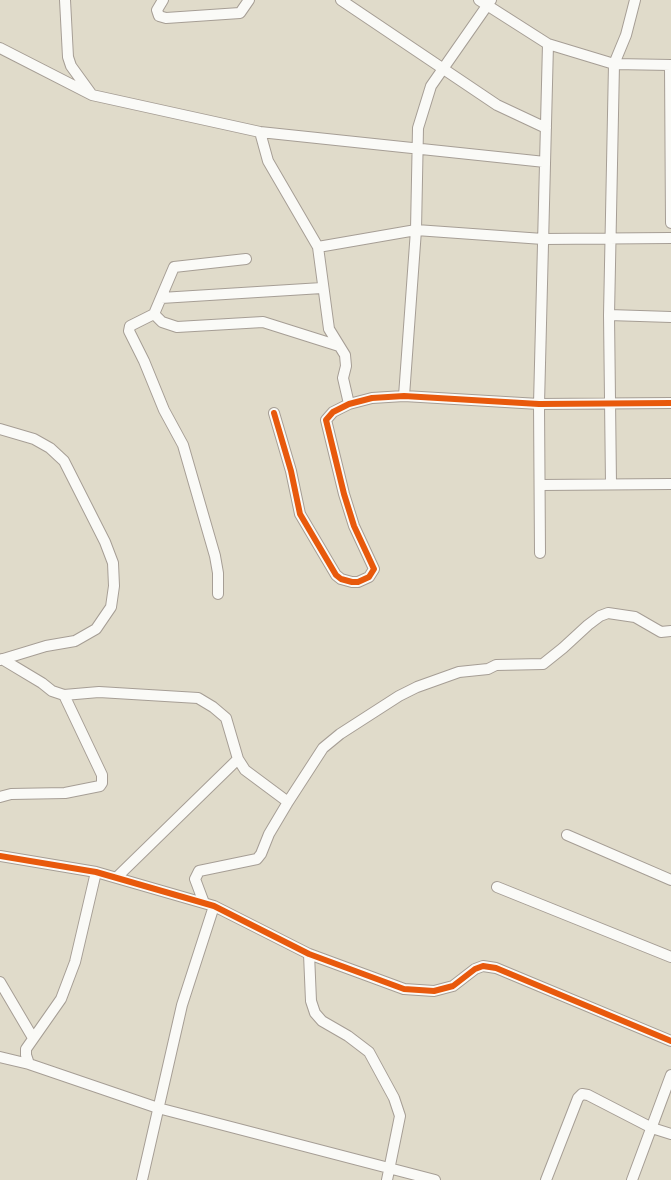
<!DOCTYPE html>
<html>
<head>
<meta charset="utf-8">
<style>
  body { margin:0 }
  canvas { display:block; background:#e0dbca }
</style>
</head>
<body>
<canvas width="671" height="1180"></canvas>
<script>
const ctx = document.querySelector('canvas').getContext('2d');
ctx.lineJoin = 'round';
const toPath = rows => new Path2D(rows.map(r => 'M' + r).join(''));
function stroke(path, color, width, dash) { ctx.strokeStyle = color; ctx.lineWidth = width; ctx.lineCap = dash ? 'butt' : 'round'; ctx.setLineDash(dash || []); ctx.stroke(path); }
const street = toPath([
  [65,0,68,57,71,66,92,95],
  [163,0,157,10,159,16,166,18,240,13,249,0],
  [341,0,497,105,546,128],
  [479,0,548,44,614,64,671,65],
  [0,48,92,95,260,132,545,162],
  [670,66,671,223],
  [260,132,268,161,318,247,329,329,345,355,346,366,343,378,349,404],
  [318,247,416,230,543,239,671,238],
  [161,298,322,288],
  [154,314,162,322,177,327,263,322,339,346],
  [609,315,671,317],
  [404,396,416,230,418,128,431,86,491,0],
  [274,413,291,471,300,514,336,575,341,579,352,582,358,582,369,577,374,569,354,526,344,494,326,420,333,412,349,404,372,398,404,396,539,404,671,403],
  [0,429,34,439,50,448,64,461,105,542,113,563,114,586,111,607,96,629,75,641,46,646,0,660],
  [611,484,609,315,614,64,626,35,635,0],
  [540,485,671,484],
  [540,553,539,404,548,44],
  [218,594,218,573,215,556,183,445,164,410,144,361,129,331,130,326,154,314,174,267,246,259],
  [2,659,42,683,52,691,64,695,99,692,198,698,213,707,226,718,238,759,245,770,288,802],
  [0,797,11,794,65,793,100,786,102,783,102,775,64,695],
  [567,835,671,880],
  [0,856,96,872,214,906,309,954,404,989,434,991,453,986,475,969,483,966,496,968,671,1041],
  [117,877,238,759],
  [497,887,671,957],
  [204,903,195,879,199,871,257,859,261,854,269,834,288,802,323,748,340,734,399,696,417,687,459,672,488,669,496,665,543,664,563,648,588,625,600,616,608,613,635,617,661,632,671,631],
  [309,954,311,1001,315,1013,322,1021,348,1036,369,1052,394,1098,400,1116,387,1180],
  [0,982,33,1038],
  [0,1057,29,1064,158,1108,435,1180],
  [29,1064,26,1055,26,1049,61,999,75,962,96,872],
  [142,1180,182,1005,214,906],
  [546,1180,578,1098,582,1094,588,1095,652,1128,671,1134],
  [632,1180,671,1075]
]);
const cycleway = toPath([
  [274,413,291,471,300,514,336,575,341,579,352,582,358,582,369,577,374,569,354,526,344,494,326,420,333,412,349,404,372,398,404,396,539,404,671,403],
  [0,856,96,872,214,906,309,954,404,989,434,991,453,986,475,969,483,966,496,968,671,1041]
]);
stroke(street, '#a69e95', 12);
stroke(street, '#fafaf7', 10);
stroke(cycleway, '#e8590c', 6);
</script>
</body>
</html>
